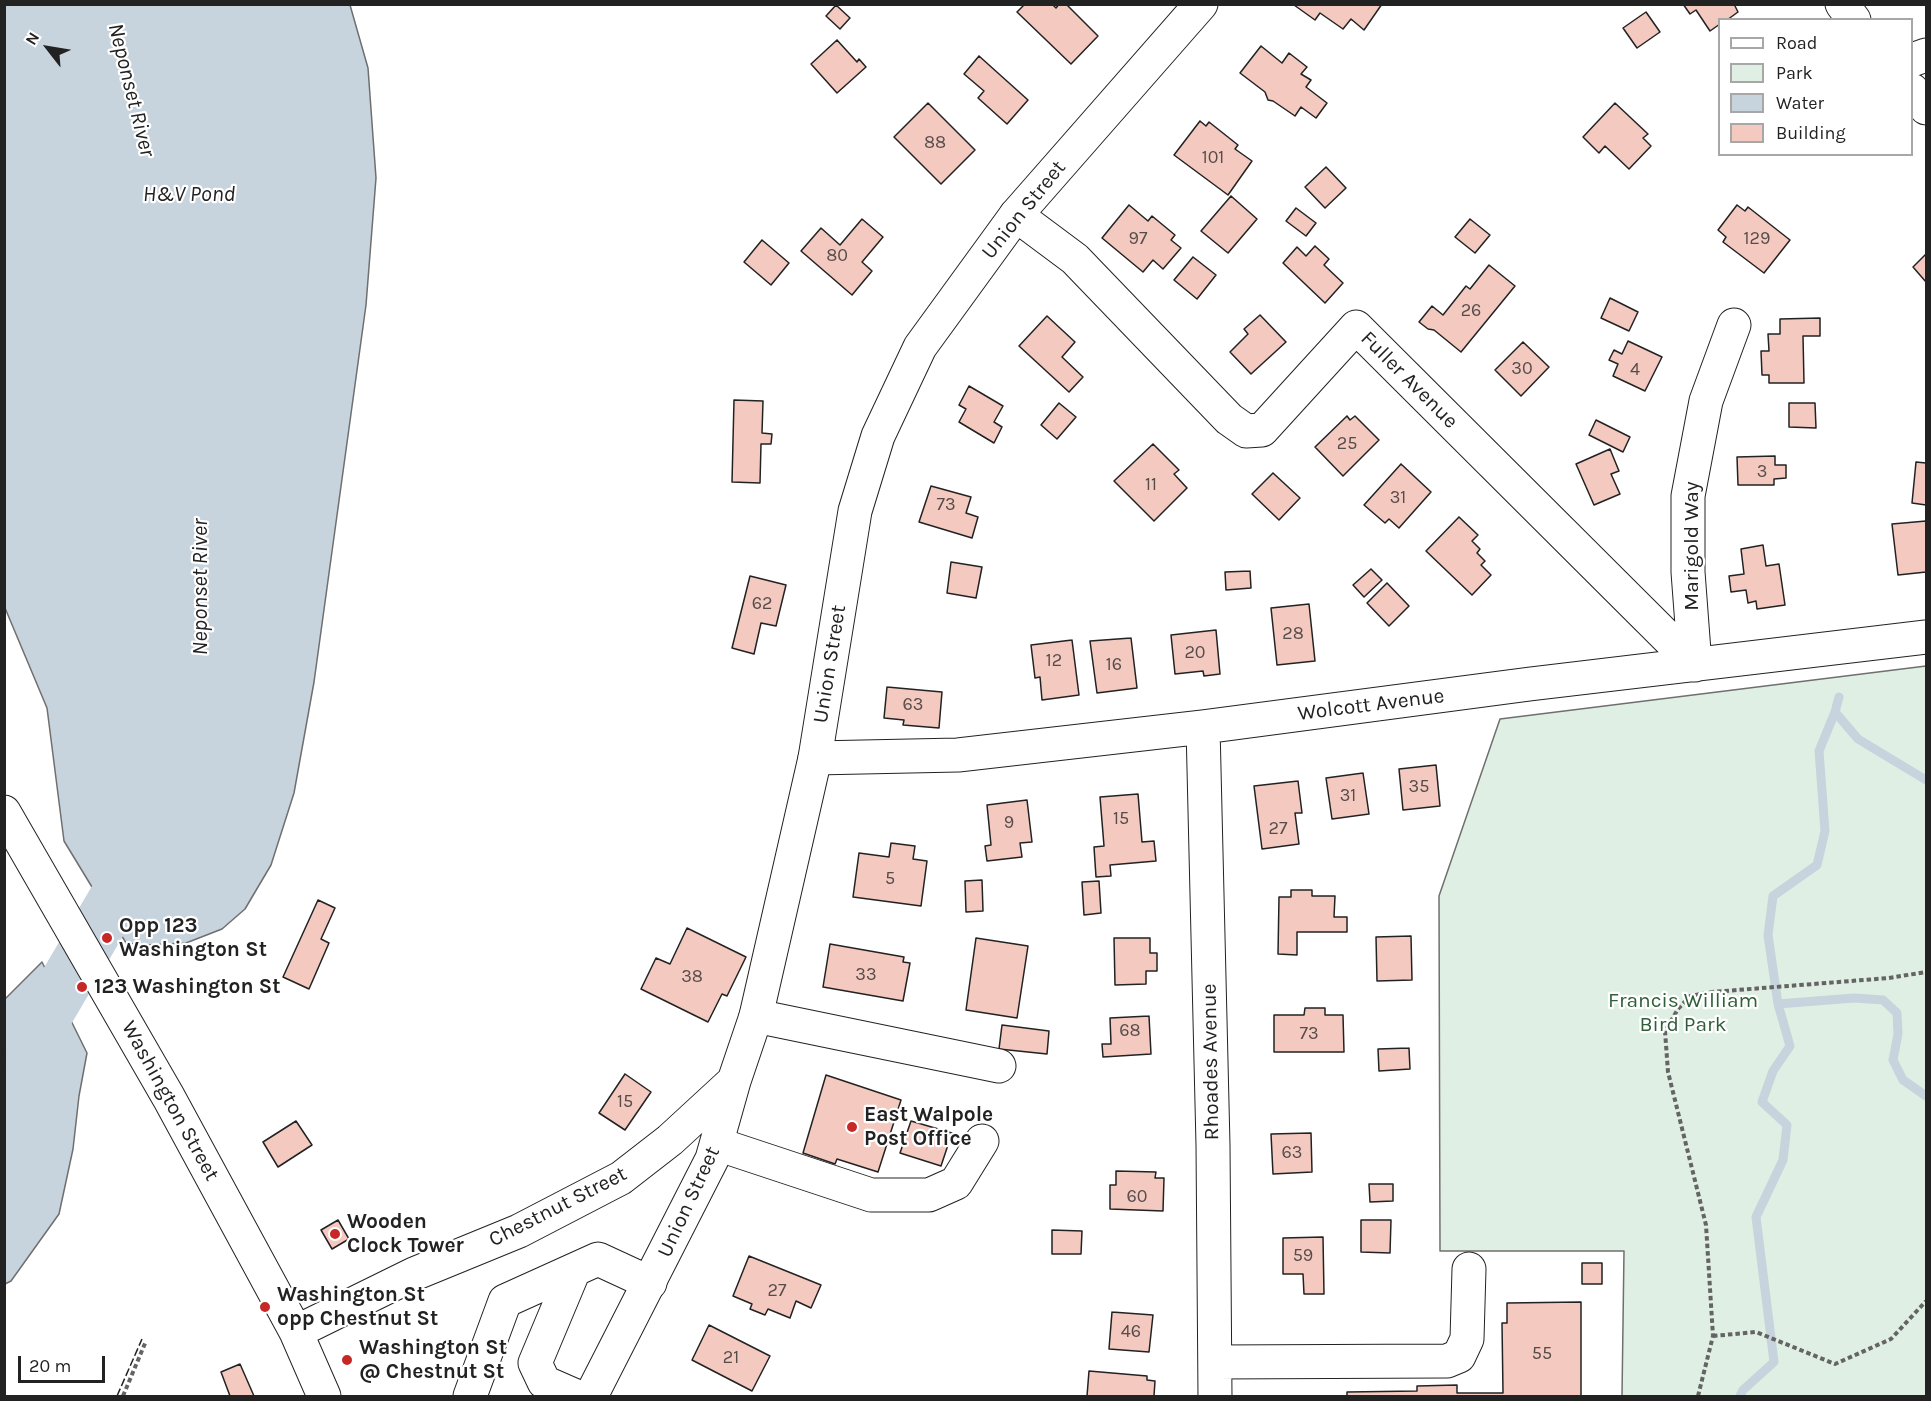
<!DOCTYPE html>
<html>
<head>
<meta charset="utf-8">
<style>
  body { margin:0 }
  #map { position:relative; width:1931px; height:1401px; overflow:hidden; background:#fff; font-family:Karla,sans-serif }
  canvas { display:block }
  .frame { position:absolute; inset:0; border:6px solid #222; pointer-events:none }
  .legend { position:absolute; left:1718px; top:18px; width:195px; height:138px; box-sizing:border-box; background:#fff; border:2px solid #a7a7a7; margin:0; padding:8px 10px; list-style:none; font-size:18px; color:#222 }
  .legend li { display:flex; align-items:center; gap:12px; height:30px }
  .legend b { width:30px; border:2px solid #a7a7a7 }
  .north { position:absolute; left:18px; top:18px; width:60px; height:60px; -webkit-text-stroke:4px #fff; paint-order:stroke; rotate:301deg; font-size:16px; font-weight:700; line-height:24px; text-align:center; color:#222 }
  .north::after { content:''; display:block; margin:auto; width:21px; height:27px; background:#222; clip-path:polygon(50% 0,100% 100%,50% 72%,0 100%) }
  .scale { position:absolute; left:18px; top:1356px; width:87px; height:27px; box-sizing:border-box; border:3px solid #222; border-top:0; padding-left:8px; font-size:18px; line-height:21px; white-space:nowrap; color:#222; -webkit-text-stroke:4px #fff; paint-order:stroke }
</style>
</head>
<body>
<div id="map">
<canvas width="1931" height="1401"></canvas>
<div class="frame"></div>
<ul class="legend">
<li><b style="height:8px;background:#fff"></b>Road</li>
<li><b style="height:16px;background:#e0efe3"></b>Park</li>
<li><b style="height:16px;background:#c7d3dd"></b>Water</li>
<li><b style="height:16px;background:#f3c9c0"></b>Building</li>
</ul>
<div class="north">N</div>
<div class="scale">20 m</div>
</div>
<script>
const ctx = document.querySelector('canvas').getContext('2d');
ctx.lineJoin = 'round';
function fill(path, color) { ctx.fillStyle = color; ctx.fill(path, 'evenodd'); }
const toPath = rows => new Path2D(rows.map(r => 'M' + r).join(''));
function stroke(path, color, width, dash) { ctx.strokeStyle = color; ctx.lineWidth = width; ctx.lineCap = dash ? 'butt' : 'round'; ctx.setLineDash(dash || []); ctx.stroke(path); }
function label(font, color, halo, rows, align = 'center') {
  ctx.font = font + ' Karla,sans-serif'; ctx.lineWidth = 4.5; ctx.setLineDash([]); ctx.textBaseline = 'middle'; ctx.strokeStyle = halo; ctx.fillStyle = color; for (const [text, x, y, turn = 0] of rows) {
    ctx.save(); ctx.translate(x, y); ctx.rotate((+turn || 0) * Math.PI / 180); ctx.textAlign = isNaN(turn) ? turn : align; if (halo) ctx.strokeText(text, 0, 0); ctx.fillText(text, 0, 0); ctx.restore();
  }
}
const green = toPath([
  [1926,666,1926,1396,1622,1396,1624,1251,1440,1251,1439,896,1500,719,1926,666]
]);
const water = toPath([
  [4,5,350,5,368,68,376,178,366,305,314,682,294,793,271,865,245,909,222,929,186,943,148,945,126,943,64,841,47,708,5,608,4,5],
  [42,962,87,1053,79,1096,73,1149,59,1214,11,1281,5,1284,5,999,42,962]
]);
const stream = toPath([
  [1835,712,1858,739,1926,780],
  [1778,1004,1854,998,1883,1000,1897,1013,1898,1034,1893,1060,1903,1080,1926,1096],
  [1740,1396,1743,1390,1774,1362,1756,1217,1783,1160,1787,1125,1762,1102,1773,1071,1790,1046,1778,1004,1768,935,1773,896,1817,865,1825,831,1819,751,1835,712,1839,697]
]);
const river = toPath([
  [32,1060,44,1019,144,849]
]);
const building = toPath([
  [1025,4,1052,4,1056,8,1059,4,1066,4,1098,36,1071,64,1017,12,1025,4],
  [1382,4,1364,30,1351,19,1343,29,1320,13,1315,20,1294,5,1382,4],
  [1683,4,1734,4,1738,12,1727,20,1720,20,1720,24,1710,31,1696,10,1690,14,1683,4],
  [836,5,850,18,840,29,826,16,836,5],
  [1646,12,1660,32,1637,48,1623,28,1646,12],
  [837,40,857,62,859,59,866,67,837,93,811,64,837,40],
  [1261,46,1282,63,1289,53,1307,67,1301,74,1311,80,1306,87,1327,103,1316,118,1301,107,1295,116,1273,101,1268,100,1265,92,1240,73,1261,46],
  [979,56,1028,100,1007,124,978,98,984,91,964,74,979,56],
  [928,103,975,150,941,184,894,137,928,103],
  [1615,103,1648,134,1643,138,1651,146,1629,169,1605,146,1599,153,1583,137,1615,103],
  [1200,121,1206,126,1209,122,1238,145,1235,149,1252,161,1228,195,1174,155,1200,121],
  [1326,167,1346,188,1325,208,1305,187,1326,167],
  [1231,196,1257,219,1228,253,1201,231,1231,196],
  [1129,205,1148,221,1152,216,1175,235,1171,240,1181,248,1163,269,1153,260,1143,272,1102,238,1129,205],
  [1737,205,1745,211,1748,207,1790,240,1764,273,1723,242,1726,237,1718,230,1737,205],
  [1296,208,1316,223,1306,236,1286,221,1296,208],
  [862,219,883,237,862,262,872,271,852,295,801,251,821,228,840,245,862,219],
  [1470,219,1490,235,1475,253,1455,237,1470,219],
  [762,240,789,263,771,285,744,262,762,240],
  [1315,246,1329,259,1324,265,1343,283,1325,303,1283,263,1297,247,1306,256,1315,246],
  [1926,254,1926,282,1913,267,1926,254],
  [1193,257,1216,275,1197,299,1174,280,1193,257],
  [1489,265,1515,286,1461,352,1434,330,1428,329,1419,322,1432,306,1443,315,1466,286,1470,289,1489,265],
  [1610,298,1638,312,1629,331,1601,318,1610,298],
  [1260,315,1286,342,1251,374,1230,352,1248,334,1244,329,1260,315],
  [1047,316,1075,342,1062,357,1083,377,1069,392,1019,346,1047,316],
  [1820,318,1820,336,1803,336,1804,383,1769,383,1769,375,1762,375,1761,351,1769,351,1768,334,1780,334,1780,319,1820,318],
  [1628,341,1662,357,1645,391,1613,376,1618,364,1609,360,1614,350,1622,354,1628,341],
  [1523,342,1549,367,1521,396,1495,370,1523,342],
  [969,386,1003,406,994,422,1002,427,994,443,959,422,966,409,959,405,969,386],
  [734,400,763,401,762,433,772,434,771,444,761,444,760,483,732,482,734,400],
  [1059,403,1076,417,1057,439,1041,425,1059,403],
  [1789,403,1815,403,1816,428,1789,427,1789,403],
  [1347,416,1350,420,1355,416,1379,440,1343,476,1315,447,1347,416],
  [1596,420,1630,437,1623,452,1589,435,1596,420],
  [1153,444,1179,470,1174,474,1187,488,1154,521,1114,481,1153,444],
  [1610,449,1619,471,1611,474,1620,494,1594,505,1576,464,1610,449],
  [1775,456,1775,465,1786,465,1786,478,1774,479,1774,485,1738,485,1737,457,1775,456],
  [1916,462,1926,463,1926,505,1912,503,1916,462],
  [1401,464,1431,492,1399,528,1389,519,1385,523,1364,505,1401,464],
  [1273,473,1300,498,1279,520,1252,494,1273,473],
  [931,486,971,497,966,513,978,517,972,538,919,522,931,486],
  [1459,517,1478,535,1472,541,1480,549,1477,553,1485,561,1481,565,1491,575,1472,595,1426,551,1459,517],
  [1926,521,1926,572,1898,575,1892,524,1926,521],
  [1763,545,1766,566,1779,564,1785,605,1757,609,1756,601,1748,603,1746,590,1731,592,1729,576,1744,574,1741,549,1763,545],
  [951,562,982,567,976,598,947,593,951,562],
  [1371,569,1382,580,1364,597,1353,585,1371,569],
  [1250,571,1251,588,1226,590,1225,572,1250,571],
  [750,576,786,585,776,626,761,623,754,654,732,648,750,576],
  [1387,583,1409,606,1389,626,1367,603,1387,583],
  [1309,604,1315,661,1277,665,1271,608,1309,604],
  [1216,630,1220,674,1204,676,1203,671,1175,674,1171,635,1216,630],
  [1131,638,1137,688,1097,693,1090,641,1131,638],
  [1072,640,1079,695,1042,700,1040,677,1035,678,1031,645,1072,640],
  [887,687,942,692,939,728,903,725,904,720,884,718,887,687],
  [1436,765,1440,806,1403,810,1399,769,1436,765],
  [1363,773,1369,814,1332,819,1326,778,1363,773],
  [1298,781,1302,813,1295,813,1299,844,1262,849,1254,786,1298,781],
  [1138,794,1142,842,1154,841,1156,861,1110,865,1111,876,1096,877,1094,847,1104,846,1100,797,1138,794],
  [1027,800,1032,842,1020,843,1022,857,987,861,985,846,991,845,987,805,1027,800],
  [891,843,915,846,913,859,927,861,921,906,853,897,859,853,889,857,891,843],
  [982,880,983,911,966,912,965,881,982,880],
  [1099,881,1101,913,1084,915,1082,882,1099,881],
  [1291,890,1312,890,1312,896,1335,896,1334,917,1347,917,1347,932,1297,932,1297,955,1278,954,1279,897,1291,897,1291,890],
  [318,900,335,908,321,939,329,943,309,989,283,977,318,900],
  [687,928,746,957,727,996,722,994,708,1022,641,989,656,958,670,964,687,928],
  [1411,936,1412,980,1377,981,1376,937,1411,936],
  [976,938,1028,946,1017,1018,966,1010,976,938],
  [1114,938,1150,938,1150,953,1157,953,1157,971,1146,971,1146,984,1115,985,1114,938],
  [830,944,904,957,903,962,910,963,903,1001,823,987,830,944],
  [1305,1008,1325,1008,1325,1015,1343,1015,1344,1052,1274,1052,1274,1015,1304,1015,1305,1008],
  [1149,1016,1151,1054,1103,1057,1102,1044,1111,1044,1110,1018,1149,1016],
  [1002,1025,1049,1031,1047,1054,999,1049,1002,1025],
  [1409,1048,1410,1069,1379,1071,1378,1049,1409,1048],
  [625,1074,651,1092,625,1130,599,1113,625,1074],
  [826,1075,901,1100,878,1172,837,1159,835,1164,803,1153,826,1075],
  [296,1121,312,1145,278,1167,263,1142,296,1121],
  [911,1121,952,1133,941,1166,900,1153,911,1121],
  [1311,1133,1312,1172,1273,1174,1271,1134,1311,1133],
  [1116,1171,1156,1172,1155,1178,1164,1178,1163,1211,1110,1209,1110,1185,1116,1185,1116,1171],
  [1369,1184,1393,1184,1393,1201,1370,1202,1369,1184],
  [338,1220,349,1239,332,1249,321,1230,338,1220],
  [1361,1220,1391,1220,1390,1253,1361,1252,1361,1220],
  [1052,1230,1082,1231,1081,1254,1052,1254,1052,1230],
  [1323,1237,1324,1294,1304,1294,1303,1274,1283,1274,1283,1238,1323,1237],
  [749,1256,821,1285,811,1308,796,1301,790,1318,768,1309,765,1315,750,1309,752,1304,733,1296,749,1256],
  [1582,1263,1602,1263,1602,1284,1582,1284,1582,1263],
  [1581,1302,1581,1396,1347,1396,1347,1392,1417,1391,1417,1386,1457,1385,1457,1393,1503,1393,1502,1323,1507,1323,1507,1303,1581,1302],
  [1112,1312,1153,1315,1149,1352,1109,1349,1112,1312],
  [709,1325,770,1356,752,1391,692,1360,709,1325],
  [240,1364,254,1396,260,1396,230,1396,221,1372,240,1364],
  [1089,1371,1147,1376,1147,1380,1155,1381,1154,1396,1087,1396,1089,1371]
]);
const path = toPath([
  [1713,1336,1756,1332,1835,1364,1891,1339,1926,1301],
  [123,1396,146,1341],
  [1698,1396,1713,1336,1706,1225,1668,1072,1665,1031,1678,1009,1690,996,1712,992,1889,978,1926,972]
]);
const minor = toPath([
  [1842,4,1854,20],
  [1912,60,1926,55],
  [1912,90,1926,108],
  [1016,215,1075,259,1229,419,1246,431,1262,430,1356,327,1695,665],
  [1695,665,1688,572,1688,496,1706,401,1734,325],
  [1203,727,1213,1145,1215,1396],
  [815,758,958,755,1203,727,1530,684,1926,637],
  [756,1016,999,1066],
  [717,1144,871,1195,929,1195,956,1183,982,1141],
  [574,1270,535,1363,544,1382,576,1396],
  [1215,1362,1447,1361,1459,1356,1467,1339,1469,1269],
  [470,1396,505,1301,598,1259,650,1283]
]);
const major = toPath([
  [4,812,169,1098,296,1332,324,1396],
  [296,1332,414,1274,519,1231,621,1178,670,1140,734,1081],
  [591,1396,712,1159,734,1081,756,1016,815,758,855,511,878,436,920,347,1016,215,1201,4]
]);
const fence = toPath([
  [117,1396,142,1339]
]);
const markers = [
  [107,938,6,"#c62828"],
  [82,987,6,"#c62828"],
  [852,1127,6,"#c62828"],
  [335,1234,6,"#c62828"],
  [265,1307,6,"#c62828"],
  [347,1360,6,"#c62828"]
];
const numberNames = [
  ["88",935,143],
  ["101",1213,158],
  ["97",1138,239],
  ["129",1757,239],
  ["80",837,256],
  ["26",1471,311],
  ["30",1522,369],
  ["4",1635,370],
  ["25",1347,444],
  ["3",1762,472],
  ["11",1151,485],
  ["31",1398,498],
  ["73",946,505],
  ["62",762,604],
  ["28",1293,634],
  ["20",1195,653],
  ["12",1054,661],
  ["16",1114,665],
  ["63",913,705],
  ["35",1419,787],
  ["31",1348,796],
  ["15",1121,819],
  ["9",1009,823],
  ["27",1278,829],
  ["5",890,879],
  ["33",866,975],
  ["38",692,977],
  ["68",1130,1031],
  ["73",1309,1034],
  ["15",625,1102],
  ["63",1292,1153],
  ["60",1137,1197],
  ["59",1303,1256],
  ["27",777,1291],
  ["46",1131,1332],
  ["55",1542,1354],
  ["21",731,1358]
];
const streetNames = [
  ["Union Street",1024,210,-51],
  ["Fuller Avenue",1409,380,45],
  ["Marigold Way",1692,546,-90],
  ["Union Street",830,664,-81],
  ["Wolcott Avenue",1371,705,-7],
  ["Rhoades Avenue",1211,1062,-91],
  ["Washington Street",170,1101,61],
  ["Union Street",689,1202,-65],
  ["Chestnut Street",558,1207,-27]
];
const poiNames = [
  ["Opp 123",119,926],
  ["Washington St",119,950],
  ["123 Washington St",94,987],
  ["East Walpole",864,1115],
  ["Post Office",864,1139],
  ["Wooden",347,1222],
  ["Clock Tower",347,1246],
  ["Washington St",277,1295],
  ["opp Chestnut St",277,1319],
  ["Washington St",359,1348],
  ["@ Chestnut St",359,1372]
];
const parkNames = [
  ["Francis William",1683,1001],
  ["Bird Park",1683,1025]
];
const waterNames = [
  ["Neponset River",131,90,76],
  ["H&V Pond",189,195],
  ["Neponset River",201,587,-90]
];
fill(green, '#e0efe3');
stroke(green, '#6f6f6f', 1.5);
fill(water, '#c7d3dd');
stroke(water, '#6f6f6f', 1.5);
stroke(stream, '#c7d3dd', 9);
stroke(river, '#c7d3dd', 52);
fill(building, '#f3c9c0');
stroke(building, '#222', 1.5);
stroke(minor, '#222', 35);
stroke(major, '#222', 35);
stroke(path, '#646464', 4, [4.5, 3]);
stroke(minor, '#fff', 33);
stroke(major, '#fff', 33);
stroke(fence, '#222', 1.5, [8, 3]);
for (const [x, y, r, color] of markers) { const dot = new Path2D(); dot.arc(x, y, r, 0, 2 * Math.PI); ctx.fillStyle = color; ctx.fill(dot); stroke(dot, '#fff', 2); }
label('18px', '#564c4a', null, numberNames);
label('21px', '#222', '#fff', streetNames);
label('bold 21px', '#222', '#fff', poiNames, 'left');
label('21px', '#2f5e38', '#fff', parkNames);
label('italic 22px', '#222', '#fff', waterNames);
</script>
</body>
</html>
